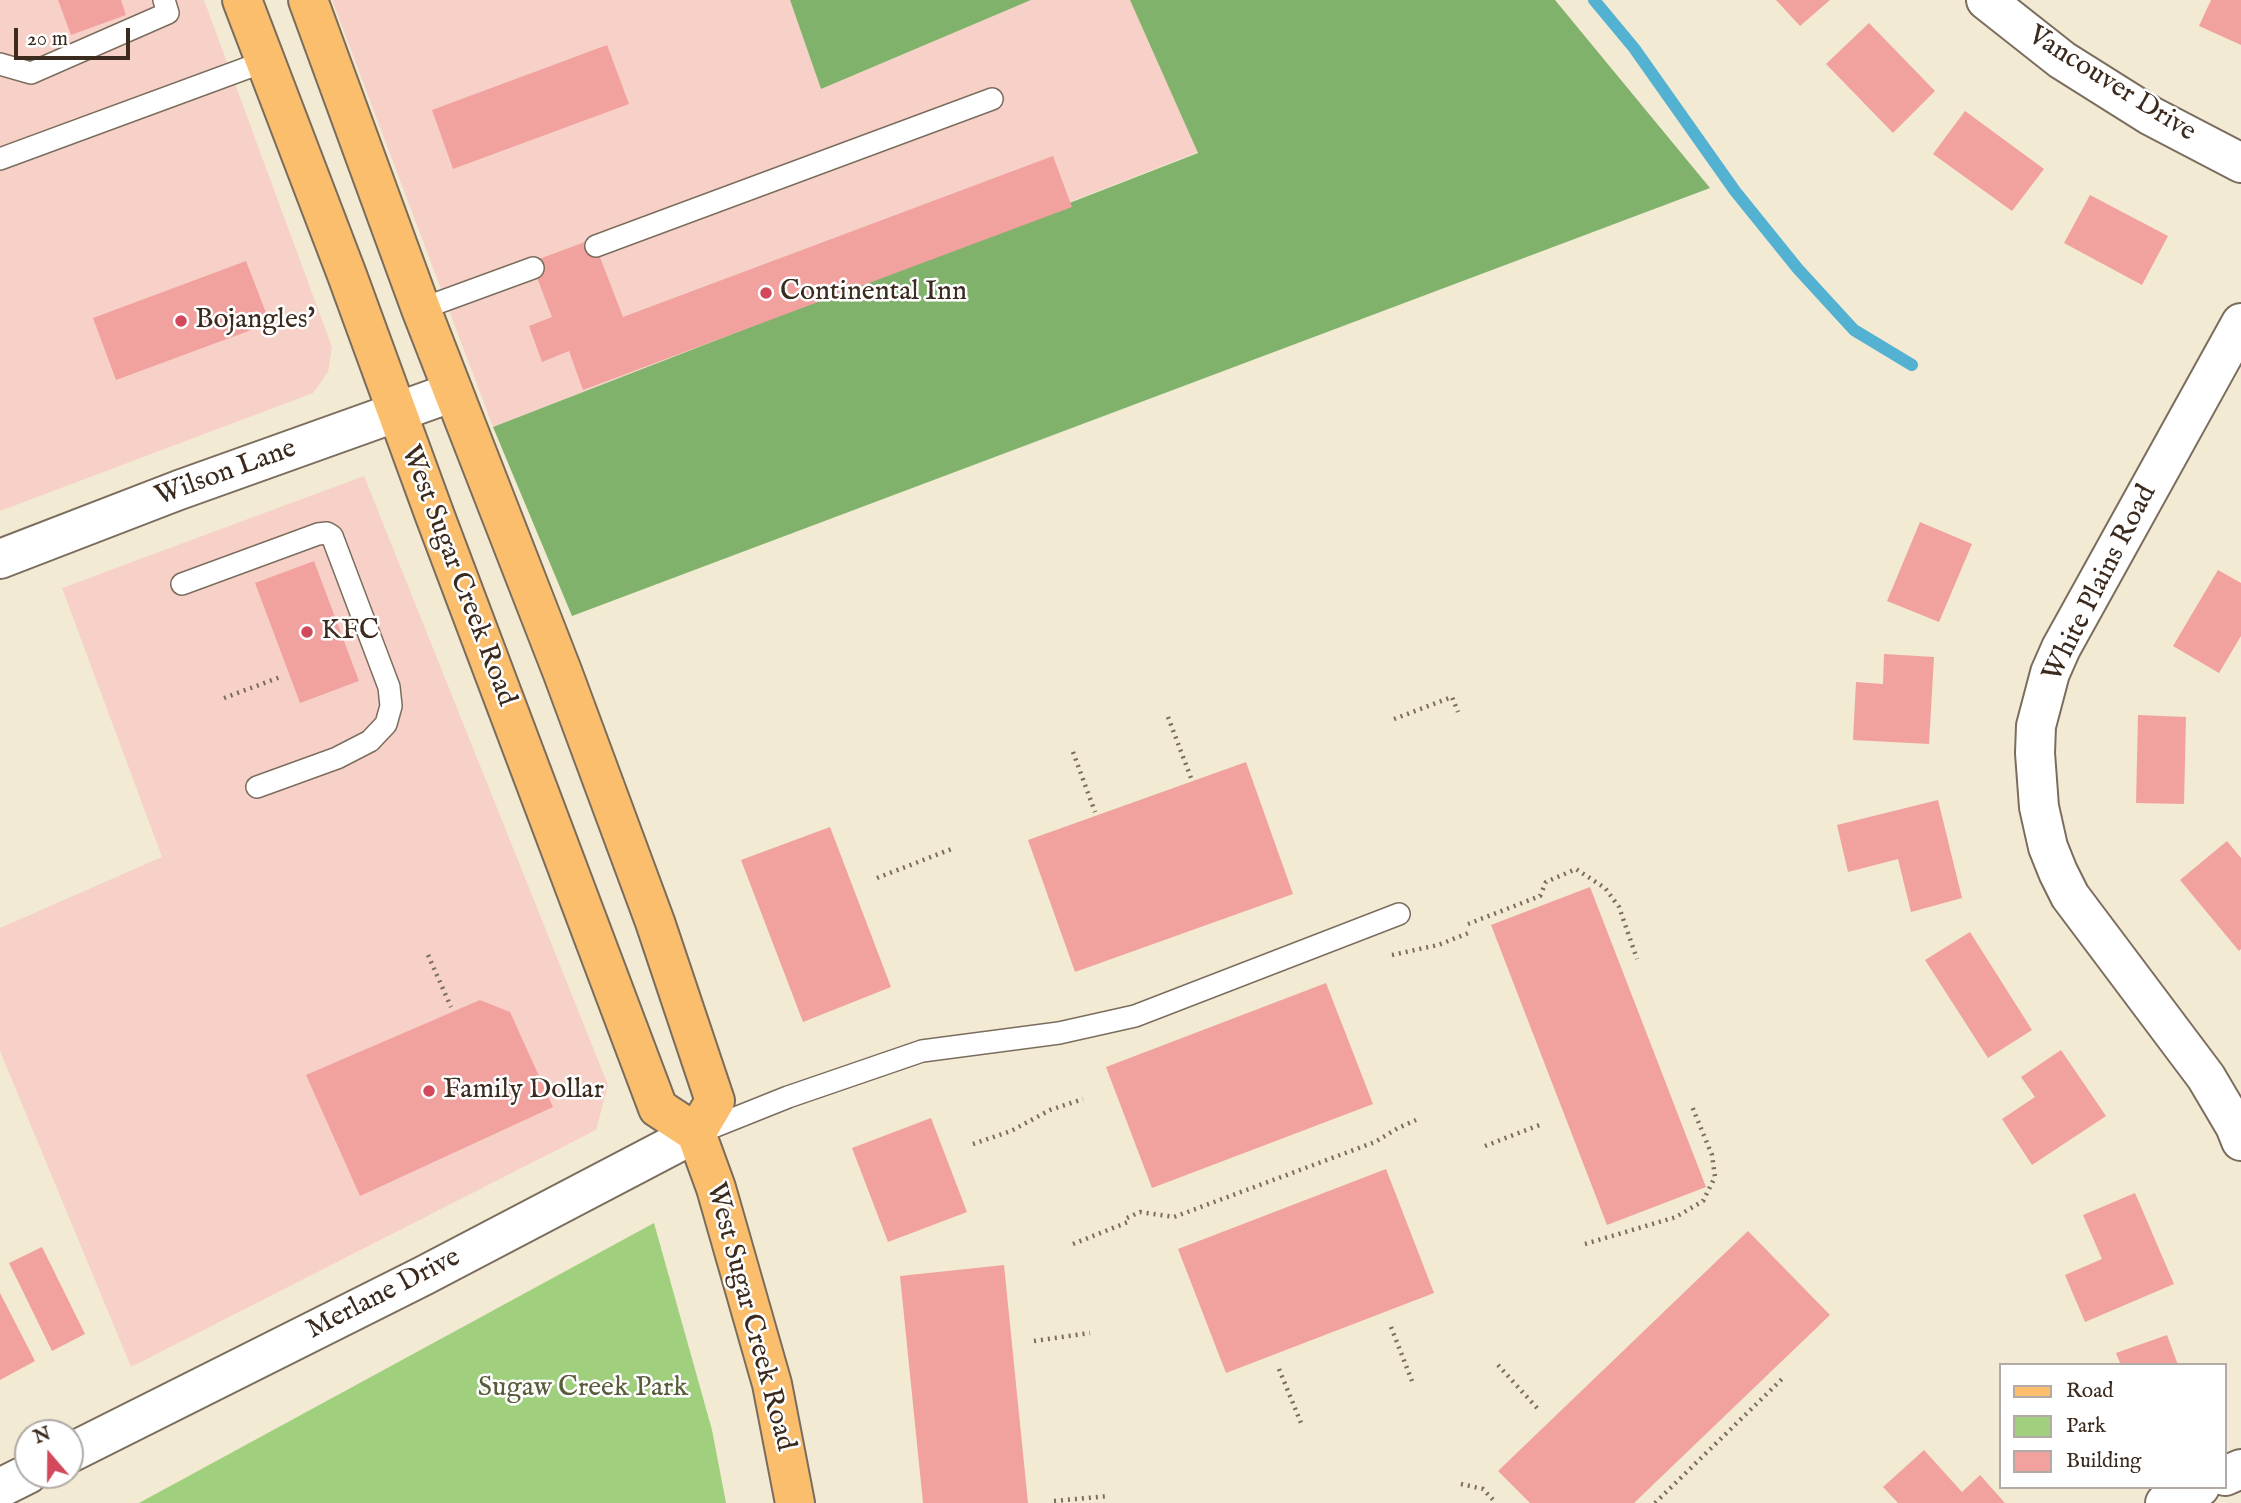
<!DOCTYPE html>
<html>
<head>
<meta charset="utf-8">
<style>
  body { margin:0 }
  #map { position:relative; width:2241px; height:1503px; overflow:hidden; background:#f2ead3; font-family:"IM FELL English",serif }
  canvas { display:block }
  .legend { position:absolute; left:1999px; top:1363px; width:228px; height:126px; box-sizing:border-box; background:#fff; border:2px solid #b1aaa5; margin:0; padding:9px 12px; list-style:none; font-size:21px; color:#3b2a1e }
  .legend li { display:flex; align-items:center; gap:14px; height:35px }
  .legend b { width:35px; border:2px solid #b1aaa5 }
  .north { position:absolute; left:14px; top:1419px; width:70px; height:70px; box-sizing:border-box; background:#fff; border:2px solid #b1aaa5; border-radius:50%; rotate:340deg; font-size:19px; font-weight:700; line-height:28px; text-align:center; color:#3b2a1e }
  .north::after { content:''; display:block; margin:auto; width:24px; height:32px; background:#d1495b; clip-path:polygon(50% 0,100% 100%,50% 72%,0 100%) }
  .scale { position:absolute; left:14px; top:28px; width:116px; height:32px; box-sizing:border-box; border:4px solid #3b2a1e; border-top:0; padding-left:9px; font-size:21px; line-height:24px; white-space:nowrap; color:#3b2a1e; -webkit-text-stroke:5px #fff; paint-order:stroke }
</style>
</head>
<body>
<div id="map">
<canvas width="2241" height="1503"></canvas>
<ul class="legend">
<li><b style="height:9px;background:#fabe6d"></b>Road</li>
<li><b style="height:19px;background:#a0cf7d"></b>Park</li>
<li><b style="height:19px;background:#f1a29f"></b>Building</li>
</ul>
<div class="north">N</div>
<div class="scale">20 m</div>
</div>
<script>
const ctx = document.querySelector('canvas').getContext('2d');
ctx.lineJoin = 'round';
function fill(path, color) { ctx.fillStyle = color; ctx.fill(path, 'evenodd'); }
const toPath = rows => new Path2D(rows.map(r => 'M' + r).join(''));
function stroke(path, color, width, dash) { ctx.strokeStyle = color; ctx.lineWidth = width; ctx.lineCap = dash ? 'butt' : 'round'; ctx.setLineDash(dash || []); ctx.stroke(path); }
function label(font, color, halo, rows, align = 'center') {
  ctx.font = font + ' "IM FELL English",serif'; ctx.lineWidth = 5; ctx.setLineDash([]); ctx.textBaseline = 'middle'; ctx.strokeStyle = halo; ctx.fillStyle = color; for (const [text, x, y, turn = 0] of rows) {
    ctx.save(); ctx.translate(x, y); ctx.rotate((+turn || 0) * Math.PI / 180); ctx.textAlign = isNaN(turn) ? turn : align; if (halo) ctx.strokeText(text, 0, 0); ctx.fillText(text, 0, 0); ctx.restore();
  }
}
const built = toPath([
  [0,0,204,0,332,347,328,372,313,393,0,511],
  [332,0,790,0,821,89,1031,0,1130,0,1198,152,493,427],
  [364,476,608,1085,596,1130,131,1367,0,1051,0,928,162,857,62,588]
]);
const green = toPath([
  [654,1223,712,1430,726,1503,139,1503]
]);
const forest = toPath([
  [790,0,1031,0,821,89],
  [1130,0,1555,0,1710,188,572,616,493,427,1198,153]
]);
const stream = toPath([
  [1594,0,1634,48,1735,191,1798,269,1854,330,1912,365]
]);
const building = toPath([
  [58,0,121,0,126,15,71,35],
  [1776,0,1830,0,1800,26],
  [2211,0,2241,0,2241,45,2199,26],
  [1869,23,1935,91,1893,133,1826,64],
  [607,45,629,104,453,169,432,110],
  [1965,111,2044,169,2012,211,1933,154],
  [1053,156,1072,207,583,390,569,351,542,362,529,326,552,317,531,262,593,239,623,317],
  [2090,195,2168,236,2142,285,2064,243],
  [246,261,270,323,116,380,93,318],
  [1920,522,1972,544,1939,622,1887,601],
  [314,561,359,681,300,703,255,583],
  [2218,570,2241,583,2241,636,2219,673,2173,646],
  [1884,654,1934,657,1929,744,1853,740,1856,682,1883,684],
  [2138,715,2186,717,2184,804,2136,803],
  [1246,762,1293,894,1075,972,1028,840],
  [1938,800,1962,898,1911,912,1898,859,1848,872,1837,825],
  [830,827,891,987,803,1022,741,860],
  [2227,841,2241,858,2241,949,2239,951,2180,880],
  [1590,887,1706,1187,1607,1225,1491,925],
  [1970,932,2032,1030,1988,1058,1925,960],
  [1326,983,1373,1104,1152,1188,1106,1067],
  [480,1000,510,1012,553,1107,360,1196,306,1075],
  [2061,1050,2106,1116,2032,1165,2002,1119,2035,1097,2021,1077],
  [931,1118,967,1212,888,1242,852,1148],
  [1386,1169,1434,1293,1226,1373,1178,1249],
  [2135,1193,2174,1284,2085,1322,2065,1275,2102,1259,2083,1215],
  [1748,1231,1830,1315,1634,1503,1530,1503,1498,1471],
  [42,1247,85,1334,52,1351,9,1263],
  [1004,1265,1028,1503,923,1503,900,1276],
  [0,1293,35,1361,0,1380],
  [2167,1335,2178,1365,2121,1365,2116,1353],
  [1924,1450,1962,1492,1980,1475,2005,1503,1898,1503,1883,1487]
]);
const path = toPath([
  [224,698,283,676],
  [1168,717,1191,778],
  [1394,719,1452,697,1458,712],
  [1073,752,1095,812],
  [877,878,954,848],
  [1468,924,1540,896,1546,882,1576,869,1605,888,1619,907,1637,959],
  [428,955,451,1007],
  [1392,955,1438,945,1471,932],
  [973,1144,1011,1131,1050,1110,1083,1099],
  [1485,1146,1542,1124],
  [1127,1218,1140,1212,1174,1217,1375,1142,1398,1128,1416,1120],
  [1073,1244,1128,1222],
  [1585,1244,1676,1217,1703,1201,1715,1177,1712,1155,1691,1104],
  [1391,1327,1412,1381],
  [1034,1341,1090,1333],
  [1498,1365,1538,1409],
  [1279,1369,1301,1423],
  [1461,1484,1483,1489,1496,1503],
  [1054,1501,1109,1496],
  [1655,1503,1782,1379]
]);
const service = toPath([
  [0,64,31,73,168,13,164,0],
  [0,159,266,61],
  [596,246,992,99],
  [421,309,533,268],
  [182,584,318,534,327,533,332,536,389,687,391,706,386,724,370,741,337,758,257,787],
  [698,1133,788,1097,922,1051,1059,1033,1135,1016,1399,914]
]);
const minor = toPath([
  [1986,0,2062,60,2151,116,2241,163],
  [2241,323,2061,648,2050,673,2036,726,2035,753,2039,807,2048,847,2058,872,2070,896,2206,1077,2235,1126,2241,1141],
  [0,559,179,490,453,392],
  [70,1453,423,1276,696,1133],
  [2225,1476,2241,1469],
  [0,1488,28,1474],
  [2165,1503,2200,1487]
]);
const primary = toPath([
  [242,0,347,275,435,516,658,1108,696,1133,716,1188,772,1384,795,1503],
  [308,0,421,309,562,671,655,922,715,1101,696,1133]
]);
const markers = [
  [766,293,7,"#d1495b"],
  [181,321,7,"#d1495b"],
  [307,632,7,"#d1495b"],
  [429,1091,7,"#d1495b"]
];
const streetNames = [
  ["Vancouver Drive",2111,85,32],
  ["Wilson Lane",226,474,-20],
  ["West Sugar Creek Road",457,576,69],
  ["White Plains Road",2101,584,-63],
  ["Merlane Drive",384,1295,-27],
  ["West Sugar Creek Road",749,1317,75]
];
const poiNames = [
  ["Continental Inn",780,293],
  ["Bojangles'",195,321],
  ["KFC",321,632],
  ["Family Dollar",443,1091]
];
const parkNames = [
  ["Sugaw Creek Park",583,1389]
];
fill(built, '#f7d1c8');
fill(green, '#a0cf7d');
fill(forest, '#80b26c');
stroke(stream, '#53b2d1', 12);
fill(building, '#f1a29f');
stroke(service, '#7b6d5d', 24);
stroke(minor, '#7b6d5d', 42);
stroke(primary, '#7b6d5d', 42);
stroke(path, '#7b6d5d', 4.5, [2, 5]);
stroke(service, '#fff', 21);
stroke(minor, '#fff', 38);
stroke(primary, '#fabe6d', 38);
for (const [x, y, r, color] of markers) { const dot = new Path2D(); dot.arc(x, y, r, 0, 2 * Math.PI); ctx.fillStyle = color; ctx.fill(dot); stroke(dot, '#fff', 2.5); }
label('28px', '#3b2a1e', '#fff', streetNames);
label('28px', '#3b2a1e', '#fff', poiNames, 'left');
label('28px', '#595c3a', '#fff', parkNames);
</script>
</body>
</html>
